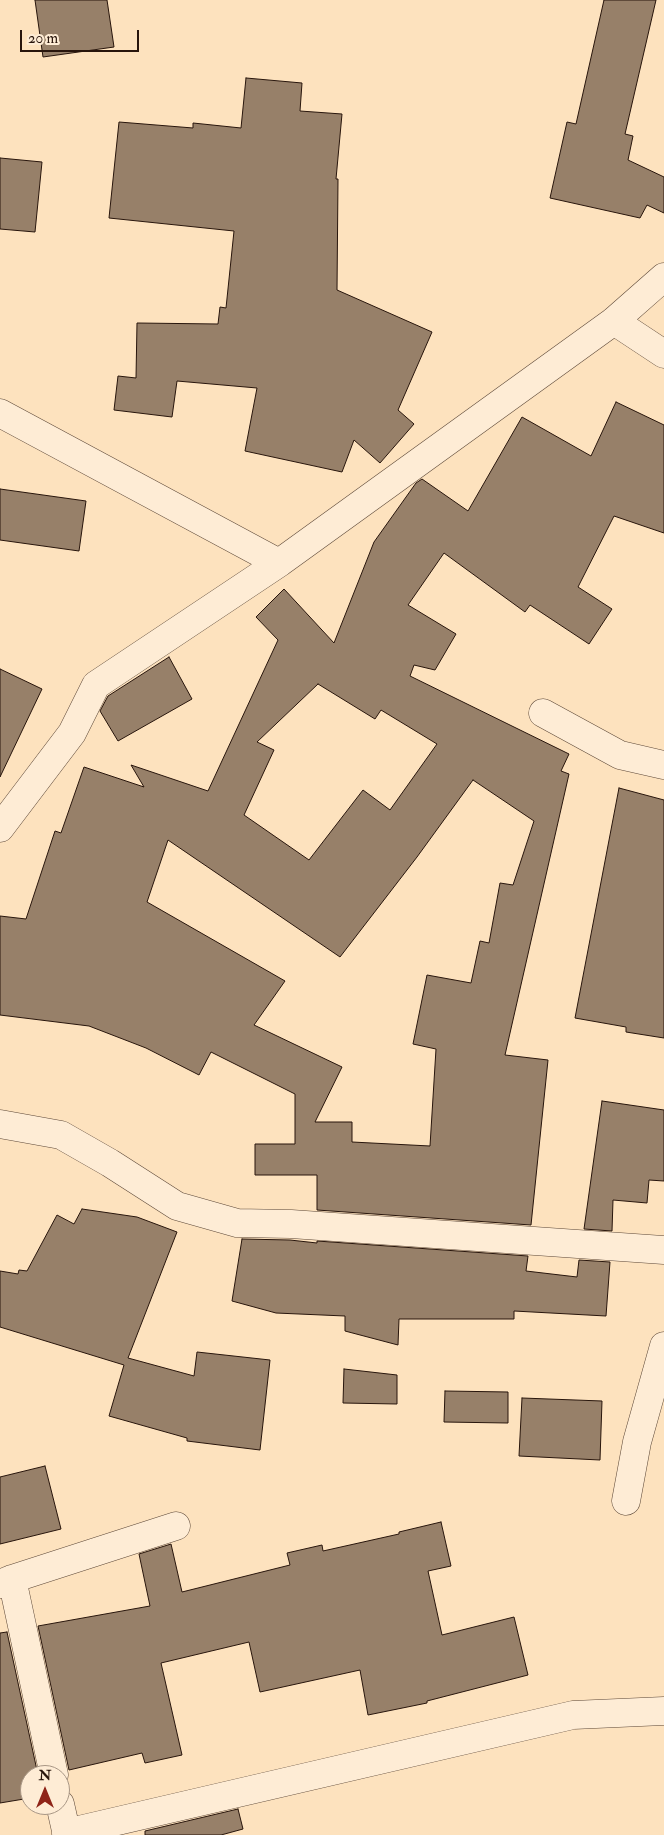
<!DOCTYPE html>
<html>
<head>
<meta charset="utf-8">
<style>
  body { margin:0 }
  #map { position:relative; width:664px; height:1835px; overflow:hidden; background:#fde2be; font-family:"IM FELL Double Pica",serif }
  canvas { display:block }
  .north { position:absolute; left:20px; top:1765px; width:50px; height:50px; box-sizing:border-box; background:#feecd5; border:1px solid #a89685; border-radius:50%; rotate:0deg; font-size:14px; font-weight:700; line-height:20px; text-align:center; color:#28150c }
  .north::after { content:''; display:block; margin:auto; width:18px; height:22px; background:#8f2418; clip-path:polygon(50% 0,100% 100%,50% 72%,0 100%) }
  .scale { position:absolute; left:20px; top:30px; width:119px; height:22px; box-sizing:border-box; border:2px solid #28150c; border-top:0; padding-left:6px; font-size:15px; line-height:18px; white-space:nowrap; color:#28150c; -webkit-text-stroke:4px #feecd5; paint-order:stroke }
</style>
</head>
<body>
<div id="map">
<canvas width="664" height="1835"></canvas>
<div class="north">N</div>
<div class="scale">20 m</div>
</div>
<script>
const ctx = document.querySelector('canvas').getContext('2d');
ctx.lineJoin = 'round';
function fill(path, color) { ctx.fillStyle = color; ctx.fill(path, 'evenodd'); }
const toPath = rows => new Path2D(rows.map(r => 'M' + r).join(''));
function stroke(path, color, width, dash) { ctx.strokeStyle = color; ctx.lineWidth = width; ctx.lineCap = dash ? 'butt' : 'round'; ctx.setLineDash(dash || []); ctx.stroke(path); }
const building = toPath([
  [35,0,107,0,114,47,43,57,35,0],
  [604,0,656,0,625,134,633,136,628,160,664,177,664,213,647,205,640,218,550,198,567,122,576,124,604,0],
  [246,78,302,83,300,111,342,114,336,179,338,179,337,290,432,332,398,410,414,424,380,463,354,440,342,472,245,451,257,388,177,381,172,417,114,410,118,376,136,378,137,323,218,324,220,307,226,308,234,231,109,218,119,122,193,128,193,123,241,128,246,78],
  [0,158,42,162,35,232,0,229,0,158],
  [616,402,664,425,664,533,614,516,578,587,612,609,589,644,530,605,525,612,444,553,408,605,456,634,435,670,414,665,410,676,569,754,561,771,569,774,505,1055,548,1060,531,1225,317,1210,317,1175,255,1175,255,1144,295,1144,295,1094,211,1052,199,1075,146,1048,89,1026,0,1015,0,916,26,919,55,831,61,833,84,767,144,787,131,765,208,791,278,640,256,617,284,589,334,643,374,542,416,483,422,479,468,511,522,417,591,456,616,402],
  [318,684,375,719,381,710,437,744,390,810,363,790,309,860,244,815,274,750,257,742,318,684],
  [473,780,534,821,513,885,500,883,489,943,480,941,471,983,427,975,413,1044,436,1049,430,1146,352,1142,352,1122,315,1122,342,1067,254,1025,285,981,147,902,168,840,340,957,417,857,473,780],
  [0,489,86,501,79,551,0,540,0,489],
  [169,657,192,699,118,741,100,711,108,696,169,657],
  [0,669,42,689,0,777,0,669],
  [619,788,664,800,664,1038,626,1032,626,1027,575,1018,619,788],
  [602,1101,664,1110,664,1181,649,1180,647,1203,613,1200,612,1231,584,1229,602,1101],
  [82,1209,137,1217,177,1232,128,1358,194,1376,197,1352,270,1360,260,1450,187,1441,187,1438,109,1416,124,1365,0,1327,0,1271,18,1274,19,1270,27,1271,57,1215,74,1224,82,1209],
  [242,1239,290,1240,317,1243,317,1241,528,1256,526,1271,577,1277,579,1260,610,1262,606,1316,514,1311,514,1319,399,1319,398,1345,345,1331,345,1316,276,1313,232,1301,242,1239],
  [344,1369,397,1375,397,1404,343,1403,344,1369],
  [445,1391,508,1392,508,1423,444,1422,445,1391],
  [522,1398,602,1401,600,1460,519,1456,522,1398],
  [45,1466,61,1529,0,1544,0,1477,45,1466],
  [441,1522,451,1566,428,1571,442,1635,514,1617,528,1675,427,1701,427,1703,368,1715,360,1670,260,1692,249,1642,161,1663,182,1755,145,1763,142,1753,69,1770,38,1626,150,1606,139,1554,171,1544,182,1592,290,1565,287,1553,322,1545,323,1551,399,1534,399,1532,441,1522],
  [7,1632,38,1775,30,1775,30,1798,0,1803,0,1633,7,1632],
  [238,1809,243,1829,221,1835,145,1835,145,1831,238,1809]
]);
const minor = toPath([
  [614,321,664,354],
  [0,413,279,563],
  [543,713,620,755,664,765],
  [0,828,72,733,96,685,279,563,614,321,664,277],
  [0,1124,61,1135,110,1163,177,1206,237,1223,291,1224,664,1250],
  [626,1501,637,1442,664,1346],
  [12,1579,54,1775],
  [0,1584,12,1579,176,1526],
  [60,1804,67,1835],
  [66,1833,573,1715,664,1711]
]);
fill(building, '#978069');
stroke(building, '#28150c', 1);
stroke(minor, '#5d4838', 29);
stroke(minor, '#feecd5', 28);
</script>
</body>
</html>
